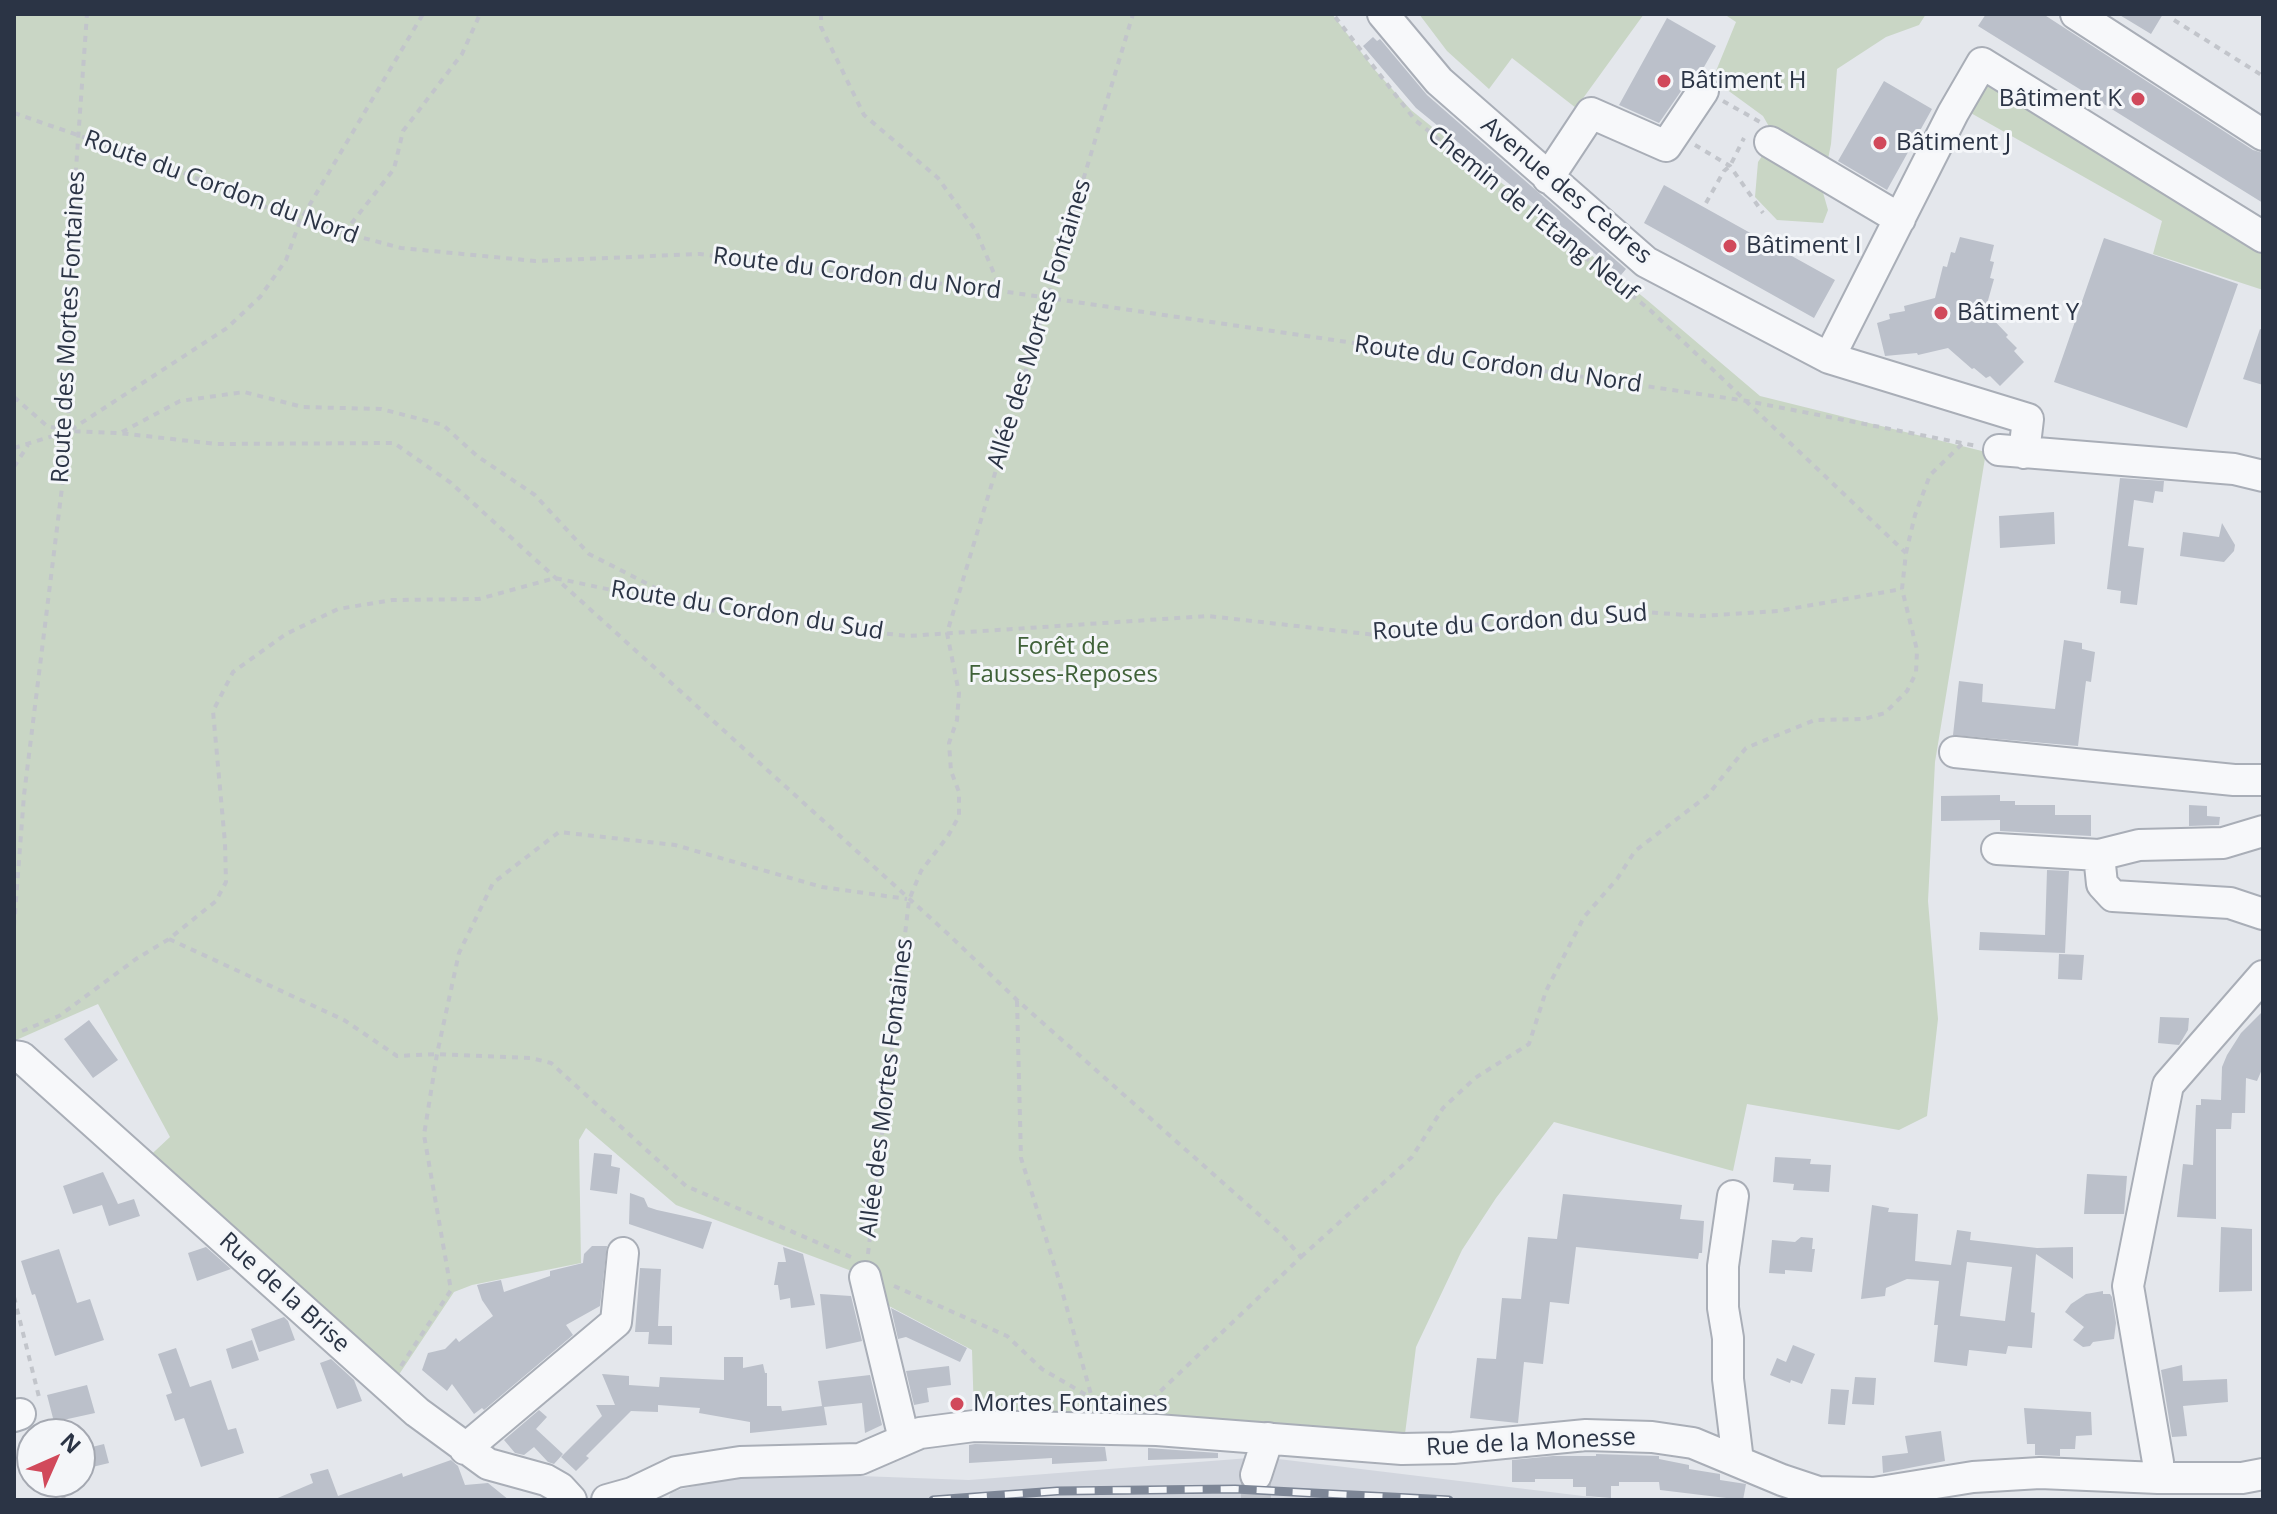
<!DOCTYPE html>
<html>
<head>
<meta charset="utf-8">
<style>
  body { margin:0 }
  #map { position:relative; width:2277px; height:1514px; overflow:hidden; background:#e4e7ec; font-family:"Open Sans",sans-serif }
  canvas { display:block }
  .frame { position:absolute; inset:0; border:16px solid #2b3445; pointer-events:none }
  .north { position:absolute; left:16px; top:1418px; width:80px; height:80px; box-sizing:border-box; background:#f4f6f9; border:2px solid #a4a8b1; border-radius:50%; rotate:45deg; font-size:22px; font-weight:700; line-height:32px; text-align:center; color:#2b3445 }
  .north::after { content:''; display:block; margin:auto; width:28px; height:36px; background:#d1495b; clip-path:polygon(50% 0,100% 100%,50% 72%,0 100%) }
</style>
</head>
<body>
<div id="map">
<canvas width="2277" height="1514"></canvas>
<div class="frame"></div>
<div class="north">N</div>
</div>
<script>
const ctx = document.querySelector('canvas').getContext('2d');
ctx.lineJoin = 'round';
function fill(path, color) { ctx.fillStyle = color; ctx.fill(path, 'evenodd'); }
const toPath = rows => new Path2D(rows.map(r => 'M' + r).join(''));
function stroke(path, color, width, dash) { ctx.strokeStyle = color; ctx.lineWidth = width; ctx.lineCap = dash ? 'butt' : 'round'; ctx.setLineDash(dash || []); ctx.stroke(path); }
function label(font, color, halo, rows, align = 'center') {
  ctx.font = font + ' "Open Sans",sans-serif'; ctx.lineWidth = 6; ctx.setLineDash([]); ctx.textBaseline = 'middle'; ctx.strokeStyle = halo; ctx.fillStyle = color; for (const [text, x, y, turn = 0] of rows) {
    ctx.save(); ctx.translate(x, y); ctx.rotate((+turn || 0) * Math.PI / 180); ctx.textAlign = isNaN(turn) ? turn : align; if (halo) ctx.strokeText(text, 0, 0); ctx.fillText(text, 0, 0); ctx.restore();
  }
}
const built = toPath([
  [1262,1457,1616,1500,668,1500,671,1492,751,1472,969,1480]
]);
const green = toPath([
  [14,14,1332,14,1374,69,1411,110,1647,300,1760,396,1986,452,1935,762,1928,901,1938,1019,1927,1116,1899,1130,1747,1104,1733,1171,1554,1122,1496,1198,1462,1250,1416,1347,1404,1442,974,1416,972,1350,872,1297,865,1276,676,1205,586,1128,579,1140,581,1263,472,1285,454,1292,396,1379,141,1164,170,1137,98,1004,14,1041],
  [1419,14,1644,14,1576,108,1512,58,1489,89,1447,51],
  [1724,14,1926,14,1919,25,1886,37,1837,69,1831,144,1822,189,1828,210,1823,223,1777,220,1755,197,1758,162,1775,137,1763,116,1726,89,1730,79,1716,71,1736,22],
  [1988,77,2263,246,2263,290,2153,254,2162,221,1969,112]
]);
const building = toPath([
  [1986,14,2043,14,2253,150,2263,153,2263,203,1978,26],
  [2118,14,2163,14,2151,34],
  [1667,18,1716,46,1700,74,1688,81,1659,123,1619,105],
  [1373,37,1377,41,1380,39,1427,95,1626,269,1621,275,1416,108,1363,46],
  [1884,81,1932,109,1887,190,1838,161],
  [1664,185,1835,280,1814,318,1644,223],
  [1960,237,1994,245,1990,261,1994,262,1990,278,1994,279,1985,311,2008,335,2006,337,2017,348,2014,351,2024,362,2000,386,1990,376,1986,378,1974,368,1972,369,1948,348,1918,355,1917,353,1885,356,1877,323,1890,319,1889,314,1905,311,1904,306,1935,298,1943,266,1947,267,1951,252,1955,253],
  [2104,238,2238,284,2187,428,2054,382],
  [2260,329,2263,330,2263,385,2243,379],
  [2120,478,2164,481,2163,492,2155,491,2153,503,2134,500,2128,546,2144,548,2137,605,2120,603,2121,591,2107,589],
  [2054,512,2055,544,2000,548,1999,516],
  [2222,523,2235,545,2234,551,2224,562,2180,556,2183,532,2219,537],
  [2064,640,2082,643,2082,649,2095,652,2091,682,2086,681,2078,746,1953,735,1959,681,1983,684,1982,702,2055,709],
  [2000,795,2000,801,2015,801,2015,805,2055,805,2055,815,2091,815,2091,836,2000,831,2000,820,1941,821,1941,796],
  [2189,805,2207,806,2207,816,2220,817,2219,825,2189,826],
  [2047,870,2069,871,2065,953,1979,950,1980,932,2045,935],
  [2059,954,2084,955,2082,980,2058,979],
  [2263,1011,2263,1067,2257,1081,2246,1078,2245,1113,2232,1113,2231,1129,2216,1129,2216,1219,2177,1217,2183,1164,2193,1165,2196,1105,2201,1105,2201,1099,2221,1100,2222,1067,2227,1055,2241,1033],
  [2160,1017,2189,1018,2188,1030,2179,1045,2158,1043],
  [89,1020,118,1060,93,1078,64,1039],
  [594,1153,612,1155,611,1166,620,1168,617,1194,590,1190],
  [1775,1157,1811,1159,1810,1164,1831,1165,1829,1192,1793,1190,1794,1184,1773,1182],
  [103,1172,118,1204,134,1199,140,1216,109,1226,102,1205,73,1214,63,1186],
  [2087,1174,2127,1176,2124,1214,2084,1214],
  [630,1193,644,1198,648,1207,657,1210,712,1222,703,1249,629,1224],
  [1563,1194,1682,1205,1680,1219,1704,1221,1702,1253,1699,1253,1698,1259,1576,1247,1569,1304,1550,1302,1543,1364,1524,1362,1518,1423,1470,1418,1477,1358,1496,1359,1502,1298,1521,1299,1528,1237,1557,1239],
  [1872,1205,1889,1208,1888,1212,1918,1214,1915,1261,1951,1265,1957,1230,1971,1232,1970,1240,2037,1248,2073,1247,2073,1279,2036,1254,2031,1312,2035,1313,2032,1348,2008,1346,2006,1354,1969,1350,1967,1366,1934,1362,1938,1325,1934,1325,1939,1281,1907,1279,1886,1288,1885,1296,1861,1299],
  [1967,1262,2012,1267,2005,1321,1960,1316],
  [2221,1227,2252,1229,2252,1291,2219,1292],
  [1801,1237,1813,1238,1812,1249,1815,1249,1812,1272,1785,1270,1785,1274,1769,1273,1772,1240,1795,1242],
  [592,1246,607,1246,600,1306,566,1325,573,1335,484,1410,482,1408,474,1414,452,1384,447,1391,422,1370,428,1353,445,1349,456,1338,459,1342,493,1316,482,1300,477,1285,501,1280,504,1292,550,1276,550,1271,583,1263,584,1254],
  [206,1247,231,1269,197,1281,188,1253],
  [783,1247,803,1254,815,1305,791,1308,790,1298,780,1300,778,1285,774,1285,778,1262,786,1262],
  [59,1249,77,1303,90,1299,104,1340,55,1356,35,1294,32,1295,21,1261],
  [640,1268,661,1269,658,1326,672,1326,672,1345,648,1344,649,1332,635,1332],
  [2103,1291,2103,1294,2110,1294,2112,1297,2116,1323,2114,1339,2093,1342,2090,1346,2083,1347,2073,1340,2084,1327,2065,1312,2071,1304,2086,1294],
  [820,1294,851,1296,862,1341,826,1349],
  [891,1308,967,1348,960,1362,906,1337,898,1339],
  [284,1317,288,1321,295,1340,259,1352,251,1329],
  [252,1340,259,1360,232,1369,226,1349],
  [1793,1345,1815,1354,1802,1384,1791,1380,1790,1383,1770,1375,1777,1358,1786,1362],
  [176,1348,190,1387,211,1380,228,1430,236,1428,244,1453,201,1467,184,1418,175,1421,166,1395,172,1393,158,1354],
  [724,1357,743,1357,743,1368,763,1364,765,1373,767,1373,767,1406,781,1406,782,1411,822,1406,818,1381,870,1375,882,1425,865,1433,862,1403,824,1407,827,1425,750,1433,750,1422,699,1413,700,1408,658,1405,658,1412,631,1411,586,1456,589,1458,576,1471,561,1457,602,1416,596,1405,615,1405,602,1374,629,1376,629,1385,659,1387,660,1377,724,1380],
  [331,1359,354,1380,362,1401,337,1409,320,1363],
  [2182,1365,2183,1381,2227,1379,2228,1402,2183,1406,2187,1436,2172,1437,2161,1370],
  [949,1366,951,1385,927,1388,929,1402,914,1405,906,1371],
  [1855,1377,1876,1378,1874,1405,1852,1404],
  [87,1385,95,1413,54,1422,47,1395],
  [1831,1389,1849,1390,1845,1425,1828,1424],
  [2024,1408,2091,1412,2092,1435,2076,1436,2075,1449,2060,1449,2060,1456,2035,1455,2035,1444,2027,1444],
  [539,1410,547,1417,536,1429,563,1454,554,1464,548,1462,534,1447,524,1455,515,1453,504,1440],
  [1941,1431,1945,1461,1883,1473,1882,1456,1908,1453,1905,1436],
  [104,1444,109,1463,80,1470,80,1450],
  [975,1444,1105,1447,1107,1461,1052,1464,1052,1458,969,1463,969,1445],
  [1148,1448,1218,1453,1218,1458,1148,1460],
  [1596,1454,1659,1456,1659,1459,1689,1465,1689,1469,1720,1474,1720,1480,1746,1484,1743,1500,1660,1490,1659,1482,1619,1482,1619,1486,1611,1486,1611,1498,1586,1496,1586,1487,1573,1487,1573,1479,1535,1479,1535,1482,1512,1482,1512,1460,1553,1456,1596,1456],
  [451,1460,458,1466,465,1485,488,1483,509,1500,273,1500,313,1483,310,1474,328,1469,338,1496,402,1473,403,1477]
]);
const minorTunnel = toPath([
  [1256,1475,1256,1500]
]);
const path = toPath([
  [821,14,821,27,864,115,938,178,976,231,1001,290],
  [2174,20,2263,76],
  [1723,101,1760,122],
  [14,113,167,166,300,221,401,248,535,261,700,254,1001,291,1747,401,1977,446],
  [1695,145,1730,166,1763,213],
  [1706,203,1724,171,1730,166,1744,138],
  [344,233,394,169,403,131,462,54,480,14],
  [14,397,47,426,69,431,119,433,216,444,394,443,451,483,947,933,1017,1000,1283,1236,1301,1257,1147,1404],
  [122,432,180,401,244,392,303,407,381,409,443,425,477,456,535,495,589,554,687,604],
  [14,448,69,431,227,328,260,297,286,260,300,221,423,14],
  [14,467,28,445],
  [1906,553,1915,515,1930,475,1962,444],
  [14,926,24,795,69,431,66,343,68,281,87,14],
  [169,939,344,1020,397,1056,437,1054,531,1058,551,1063,686,1186,851,1257],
  [1017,1001,1021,1158,1059,1280,1092,1398],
  [22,1031,59,1016,136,959,169,939,216,901,226,882,225,843,213,711,233,672,286,634,338,609,392,600,479,599,555,578,692,607,789,623,908,636,1208,616,1376,635,1561,616,1644,612,1701,616,1778,611,1902,589],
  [868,1254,909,900,921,871,948,836,959,816,959,792,951,771,949,743,957,720,959,693,947,633,1133,14],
  [1301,1257,1412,1157,1443,1108,1475,1078,1529,1044,1546,991,1584,917,1617,879,1635,851,1707,796,1746,748,1815,720,1864,719,1885,713,1907,691,1916,673,1917,650,1902,589,1906,553,1650,310,1415,120,1333,14],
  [894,1286,1007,1336,1042,1369,1100,1403],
  [14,1297,39,1397],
  [401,1366,451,1290,424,1135,437,1054,459,953,493,883,559,832,675,845,822,887,907,899],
  [45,1421,48,1434],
  [60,1482,64,1500]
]);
const minor = toPath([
  [1383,14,1439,81,1646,262,1829,358,1953,113,1982,63,2263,237],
  [2076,14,2263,135],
  [1770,142,1900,219],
  [1548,178,1591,113,1666,146,1703,91],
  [1829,358,2028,419,2024,453],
  [1999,450,2234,469,2263,476],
  [1955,752,2234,780,2263,780],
  [1997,849,2099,855,2139,845,2223,843,2263,831],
  [2099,855,2102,884,2113,896,2230,903,2263,914],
  [14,1056,21,1057,417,1412,488,1464,546,1480,560,1488,571,1500],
  [1733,1196,1723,1266,1723,1308,1728,1338,1728,1379,1738,1461],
  [865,1277,904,1439],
  [14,1416,20,1414],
  [465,1449,616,1322,623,1253],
  [1256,1475,1268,1438],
  [2158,1478,2158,1462,2128,1286,2168,1085,2263,976],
  [607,1500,632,1493,676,1472,740,1462,860,1459,920,1433,974,1426,1157,1430,1402,1449,1453,1448,1586,1435,1652,1437,1693,1443,1782,1480,1818,1492,1874,1493,1973,1477,2040,1473,2158,1478,2242,1478,2263,1474]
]);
const rail = toPath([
  [933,1500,1057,1491,1235,1489,1449,1500]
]);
const markers = [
  [1664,81,8,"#d1495b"],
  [2138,99,8,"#d1495b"],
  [1880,143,8,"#d1495b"],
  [1730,246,8,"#d1495b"],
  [1941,313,8,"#d1495b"],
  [957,1404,8,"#d1495b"]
];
const poiNames = [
  ["Bâtiment H",1680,81],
  ["Bâtiment K",2122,99,"right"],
  ["Bâtiment J",1896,143],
  ["Bâtiment I",1746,246],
  ["Bâtiment Y",1957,313],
  ["Mortes Fontaines",973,1404]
];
const streetNames = [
  ["Route du Cordon du Nord",221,188,20],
  ["Avenue des Cèdres",1566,191,40],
  ["Chemin de l'Etang Neuf",1532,214,39],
  ["Route du Cordon du Nord",857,274,7],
  ["Allée des Mortes Fontaines",1040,324,-73],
  ["Route des Mortes Fontaines",69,327,-87],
  ["Route du Cordon du Nord",1498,365,8],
  ["Route du Cordon du Sud",747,611,9],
  ["Route du Cordon du Sud",1510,623,-4],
  ["Allée des Mortes Fontaines",887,1088,-83],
  ["Rue de la Brise",284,1293,42],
  ["Rue de la Monesse",1531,1443,-3]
];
const parkNames = [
  ["Forêt de",1063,647],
  ["Fausses-Reposes",1063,675]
];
fill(built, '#d2d6de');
fill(green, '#c9d6c5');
fill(building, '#bbc0ca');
stroke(minorTunnel, '#bfc3cb', 30, [30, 15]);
stroke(minor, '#a9aeb7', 34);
stroke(path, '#c2c5cb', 4, [6, 6]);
stroke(minor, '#f7f8fa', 30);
stroke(rail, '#7d8696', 9);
stroke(rail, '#f4f6f9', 6, [18]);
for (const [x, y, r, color] of markers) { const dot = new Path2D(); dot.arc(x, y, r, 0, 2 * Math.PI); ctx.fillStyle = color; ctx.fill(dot); stroke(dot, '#f4f6f9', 3); }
label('24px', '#2b3445', '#f4f6f9', poiNames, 'left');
label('24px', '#2b3445', '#f4f6f9', streetNames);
label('24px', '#3f6138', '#f4f6f9', parkNames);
</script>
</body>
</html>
